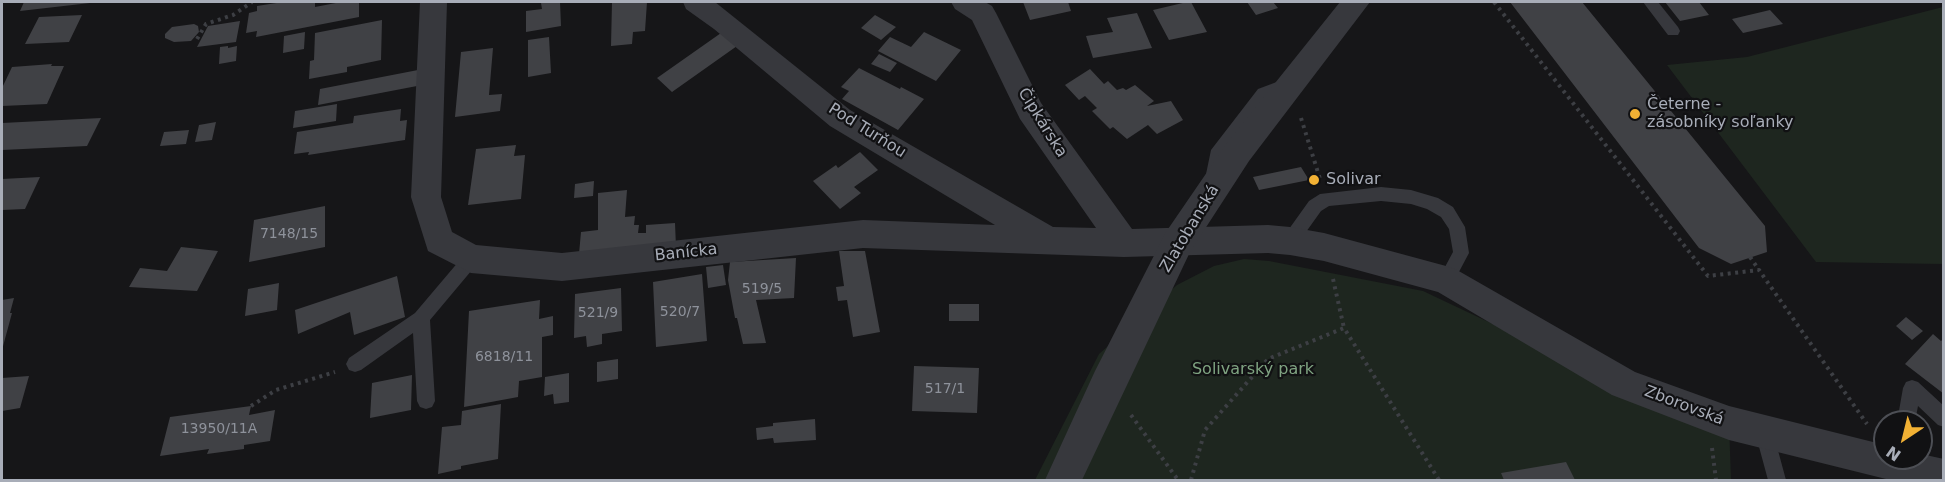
<!DOCTYPE html>
<html>
<head>
<meta charset="utf-8">
<style>
  body { margin:0 }
  #map { position:relative; width:1945px; height:482px; overflow:hidden; background:#161618; font-family:"DejaVu Sans",sans-serif }
  canvas { display:block }
  .frame { position:absolute; inset:0; border:3px solid #a8adb8; pointer-events:none }
  .north { position:absolute; left:1873px; top:410px; width:60px; height:60px; box-sizing:border-box; background:#111113; border:2px solid #4d4f55; border-radius:50%; rotate:215deg; font-size:16px; font-weight:700; line-height:24px; text-align:center; color:#a8adb8 }
  .north::after { content:''; display:block; margin:auto; width:21px; height:27px; background:#f2b134; clip-path:polygon(50% 0,100% 100%,50% 72%,0 100%) }
</style>
</head>
<body>
<div id="map">
<canvas width="1945" height="482"></canvas>
<div class="frame"></div>
<div class="north">N</div>
</div>
<script>
const ctx = document.querySelector('canvas').getContext('2d');
ctx.lineJoin = 'round';
function fill(path, color) { ctx.fillStyle = color; ctx.fill(path, 'evenodd'); }
const toPath = rows => new Path2D(rows.map(r => 'M' + r).join(''));
function stroke(path, color, width, dash) { ctx.strokeStyle = color; ctx.lineWidth = width; ctx.lineCap = dash ? 'butt' : 'round'; ctx.setLineDash(dash || []); ctx.stroke(path); }
function label(font, color, halo, rows, align = 'center') {
  ctx.font = font + ' "DejaVu Sans",sans-serif'; ctx.lineWidth = 4.5; ctx.setLineDash([]); ctx.textBaseline = 'middle'; ctx.strokeStyle = halo; ctx.fillStyle = color; for (const [text, x, y, turn = 0] of rows) {
    ctx.save(); ctx.translate(x, y); ctx.rotate((+turn || 0) * Math.PI / 180); ctx.textAlign = isNaN(turn) ? turn : align; if (halo) ctx.strokeText(text, 0, 0); ctx.fillText(text, 0, 0); ctx.restore();
  }
}
const green = toPath([
  [1943,7,1943,264,1816,262,1667,65,1747,57],
  [1244,259,1269,261,1423,291,1681,413,1729,423,1731,480,1035,480,1099,354,1177,285,1214,266]
]);
const building = toPath([
  [24,2,90,2,90,3,20,11],
  [283,2,315,2,315,7,341,2,359,2,359,17,256,37,257,31,246,33,249,13,257,11,257,6],
  [560,2,561,26,526,32,526,11,542,9,541,3],
  [612,2,647,2,645,31,633,32,632,44,611,46],
  [1023,2,1068,2,1071,11,1030,20],
  [1187,2,1191,2,1207,32,1169,40,1153,10],
  [1247,2,1273,2,1278,8,1256,15],
  [1510,2,1582,2,1765,226,1767,252,1731,264,1699,248],
  [1665,2,1699,2,1709,15,1680,21],
  [1770,10,1783,24,1743,33,1732,19],
  [1137,13,1152,48,1093,58,1086,36,1113,32,1107,18],
  [82,15,69,42,25,44,39,17],
  [875,15,896,27,881,40,861,28],
  [382,20,381,60,347,67,347,72,309,79,310,61,314,60,315,33],
  [240,21,236,42,197,47,208,26],
  [194,24,198,26,199,32,191,41,174,42,165,38,165,34,172,27],
  [305,32,304,49,283,53,284,36],
  [924,32,961,50,936,81,878,51,890,37,911,47],
  [721,33,737,46,672,92,657,78],
  [549,37,551,73,528,77,528,40],
  [228,46,228,48,237,46,236,61,219,64,220,47],
  [493,48,489,95,502,94,500,111,455,117,461,52],
  [879,54,897,63,890,72,871,64],
  [52,64,51,66,64,66,47,104,2,106,2,88,12,67],
  [859,68,900,89,901,87,924,99,898,130,842,99,849,91,841,87],
  [1090,69,1104,84,1108,81,1117,90,1123,88,1126,90,1135,85,1154,101,1147,106,1171,101,1183,120,1157,134,1148,125,1127,139,1113,127,1110,129,1092,111,1097,108,1085,96,1079,100,1065,85],
  [418,70,417,86,318,105,320,89],
  [337,104,336,121,293,128,295,111],
  [401,109,400,121,407,120,405,140,308,155,309,152,294,154,297,132,353,123,354,116],
  [101,118,87,146,2,150,2,123],
  [216,122,212,140,195,142,199,125],
  [189,130,186,144,160,146,164,132],
  [516,145,514,156,525,155,521,199,468,205,476,149],
  [860,152,878,170,854,187,861,193,840,209,813,181,836,165,838,168],
  [1301,167,1309,180,1259,190,1253,177],
  [40,177,25,209,2,210,2,179],
  [594,181,593,196,574,198,575,184],
  [627,190,625,217,635,216,634,225,639,225,638,233,646,233,646,225,675,223,676,247,579,254,581,232,598,230,598,193],
  [325,206,325,247,249,262,254,220],
  [181,247,218,251,197,291,129,287,140,268,167,271],
  [839,251,865,251,880,332,853,337,847,300,838,301,836,287,844,286],
  [796,258,794,298,756,300,766,343,743,344,737,318,735,318,728,280,730,262],
  [723,265,726,285,708,288,706,267],
  [702,274,707,341,656,347,653,282],
  [397,276,405,317,354,335,350,312,298,334,295,310],
  [279,283,277,310,245,316,248,289],
  [621,288,622,331,602,334,602,344,587,347,586,336,574,338,575,294],
  [14,298,10,313,12,313,2,350,2,300],
  [540,300,539,319,553,316,553,335,542,337,542,377,519,381,518,397,464,407,469,311],
  [949,304,979,304,979,321,949,321],
  [1906,317,1923,331,1912,340,1896,326],
  [1933,334,1941,341,1944,338,1944,394,1905,364],
  [618,359,618,379,597,382,597,362],
  [914,366,979,368,977,413,912,411],
  [569,373,569,402,554,404,553,394,544,396,545,377],
  [412,375,411,410,370,418,372,383],
  [29,376,20,408,2,411,2,378],
  [501,404,498,459,461,466,461,469,438,474,442,427,461,425,462,411],
  [251,406,249,415,275,410,270,441,244,445,244,449,207,454,209,449,160,456,170,417],
  [815,419,816,440,774,443,773,438,757,440,756,428,773,426,773,423],
  [1566,462,1575,480,1504,480,1501,473]
]);
const path = toPath([
  [1494,2,1708,276,1759,270,1867,424],
  [197,39,206,24,233,15,252,2],
  [1301,118,1320,179],
  [1750,257,1759,270],
  [1333,279,1344,328],
  [251,406,276,390,335,372],
  [1131,415,1178,480],
  [1712,448,1716,480],
  [1191,480,1205,430,1268,359,1344,328,1439,480]
]);
const service = toPath([
  [1643,2,1658,2,1678,27,1680,31,1678,35,1668,35,1643,2],
  [1290,77,1295,79,1298,83,1295,87,1268,97,1225,157,1219,184,1213,186,1207,184,1205,179,1211,150,1258,89,1290,77],
  [1381,187,1411,190,1438,198,1453,207,1465,227,1469,253,1452,285,1446,287,1440,285,1438,280,1453,252,1449,229,1441,217,1427,209,1411,204,1381,201,1329,206,1321,211,1296,246,1290,248,1284,246,1282,241,1284,236,1309,201,1320,194,1381,187],
  [471,252,477,254,479,259,477,264,430,320,435,401,432,407,426,409,420,407,417,401,413,333,361,370,355,372,349,370,346,364,349,358,415,313,465,254,471,252],
  [1912,380,1918,382,1944,406,1944,427,1938,425,1918,406,1915,422,1897,422,1903,388,1906,382,1912,380],
  [1764,423,1770,426,1773,432,1786,480,1768,480,1755,432,1758,426,1764,423]
]);
const minor = toPath([
  [420,2,447,2,441,197,452,232,476,245,562,253,863,220,995,225,830,126,714,29,686,9,683,2,715,2,850,110,1053,227,1096,228,1020,119,972,20,955,9,951,2,985,2,992,6,996,13,1041,103,1132,229,1268,225,1290,227,1324,233,1446,266,1457,270,1635,372,1729,406,1885,445,1885,458,1921,458,1921,454,1944,459,1944,480,1890,480,1729,440,1612,395,1438,292,1324,261,1290,255,1268,253,1124,257,863,248,562,281,471,273,428,251,411,197,420,2]
]);
const tertiary = toPath([
  [1340,2,1370,2,1249,161,1190,252,1082,480,1045,480,1095,371,1166,232,1227,143,1340,2]
]);
const markers = [
  [1635,114,6,"#f2b134"],
  [1314,180,6,"#f2b134"]
];
const numberNames = [
  ["7148/15",289,234],
  ["519/5",762,289],
  ["520/7",680,312],
  ["521/9",598,313],
  ["6818/11",504,357],
  ["517/1",945,389],
  ["13950/11A",219,429]
];
const poiNames = [
  ["Četerne -",1647,105],
  ["zásobníky soľanky",1647,123],
  ["Solivar",1326,180]
];
const streetNames = [
  ["Čipkárska",1042,123,58],
  ["Pod Turňou",867,131,32],
  ["Zlatobanská",1190,229,-59],
  ["Banícka",686,253,-6],
  ["Zborovská",1684,406,21]
];
const parkNames = [
  ["Solivarský park",1253,370]
];
fill(green, '#1e261f');
fill(building, '#404145');
stroke(path, '#3d3f44', 4, [3, 4.5]);
fill(service, '#37383d');
fill(minor, '#37383d');
fill(tertiary, '#37383d');
for (const [x, y, r, color] of markers) { const dot = new Path2D(); dot.arc(x, y, r, 0, 2 * Math.PI); ctx.fillStyle = color; ctx.fill(dot); stroke(dot, '#111113', 2); }
label('14px', '#8e929b', null, numberNames);
label('16px', '#a8adb8', '#111113', poiNames, 'left');
label('16px', '#a8adb8', '#111113', streetNames);
label('16px', '#7fa381', '#111113', parkNames);
</script>
</body>
</html>
